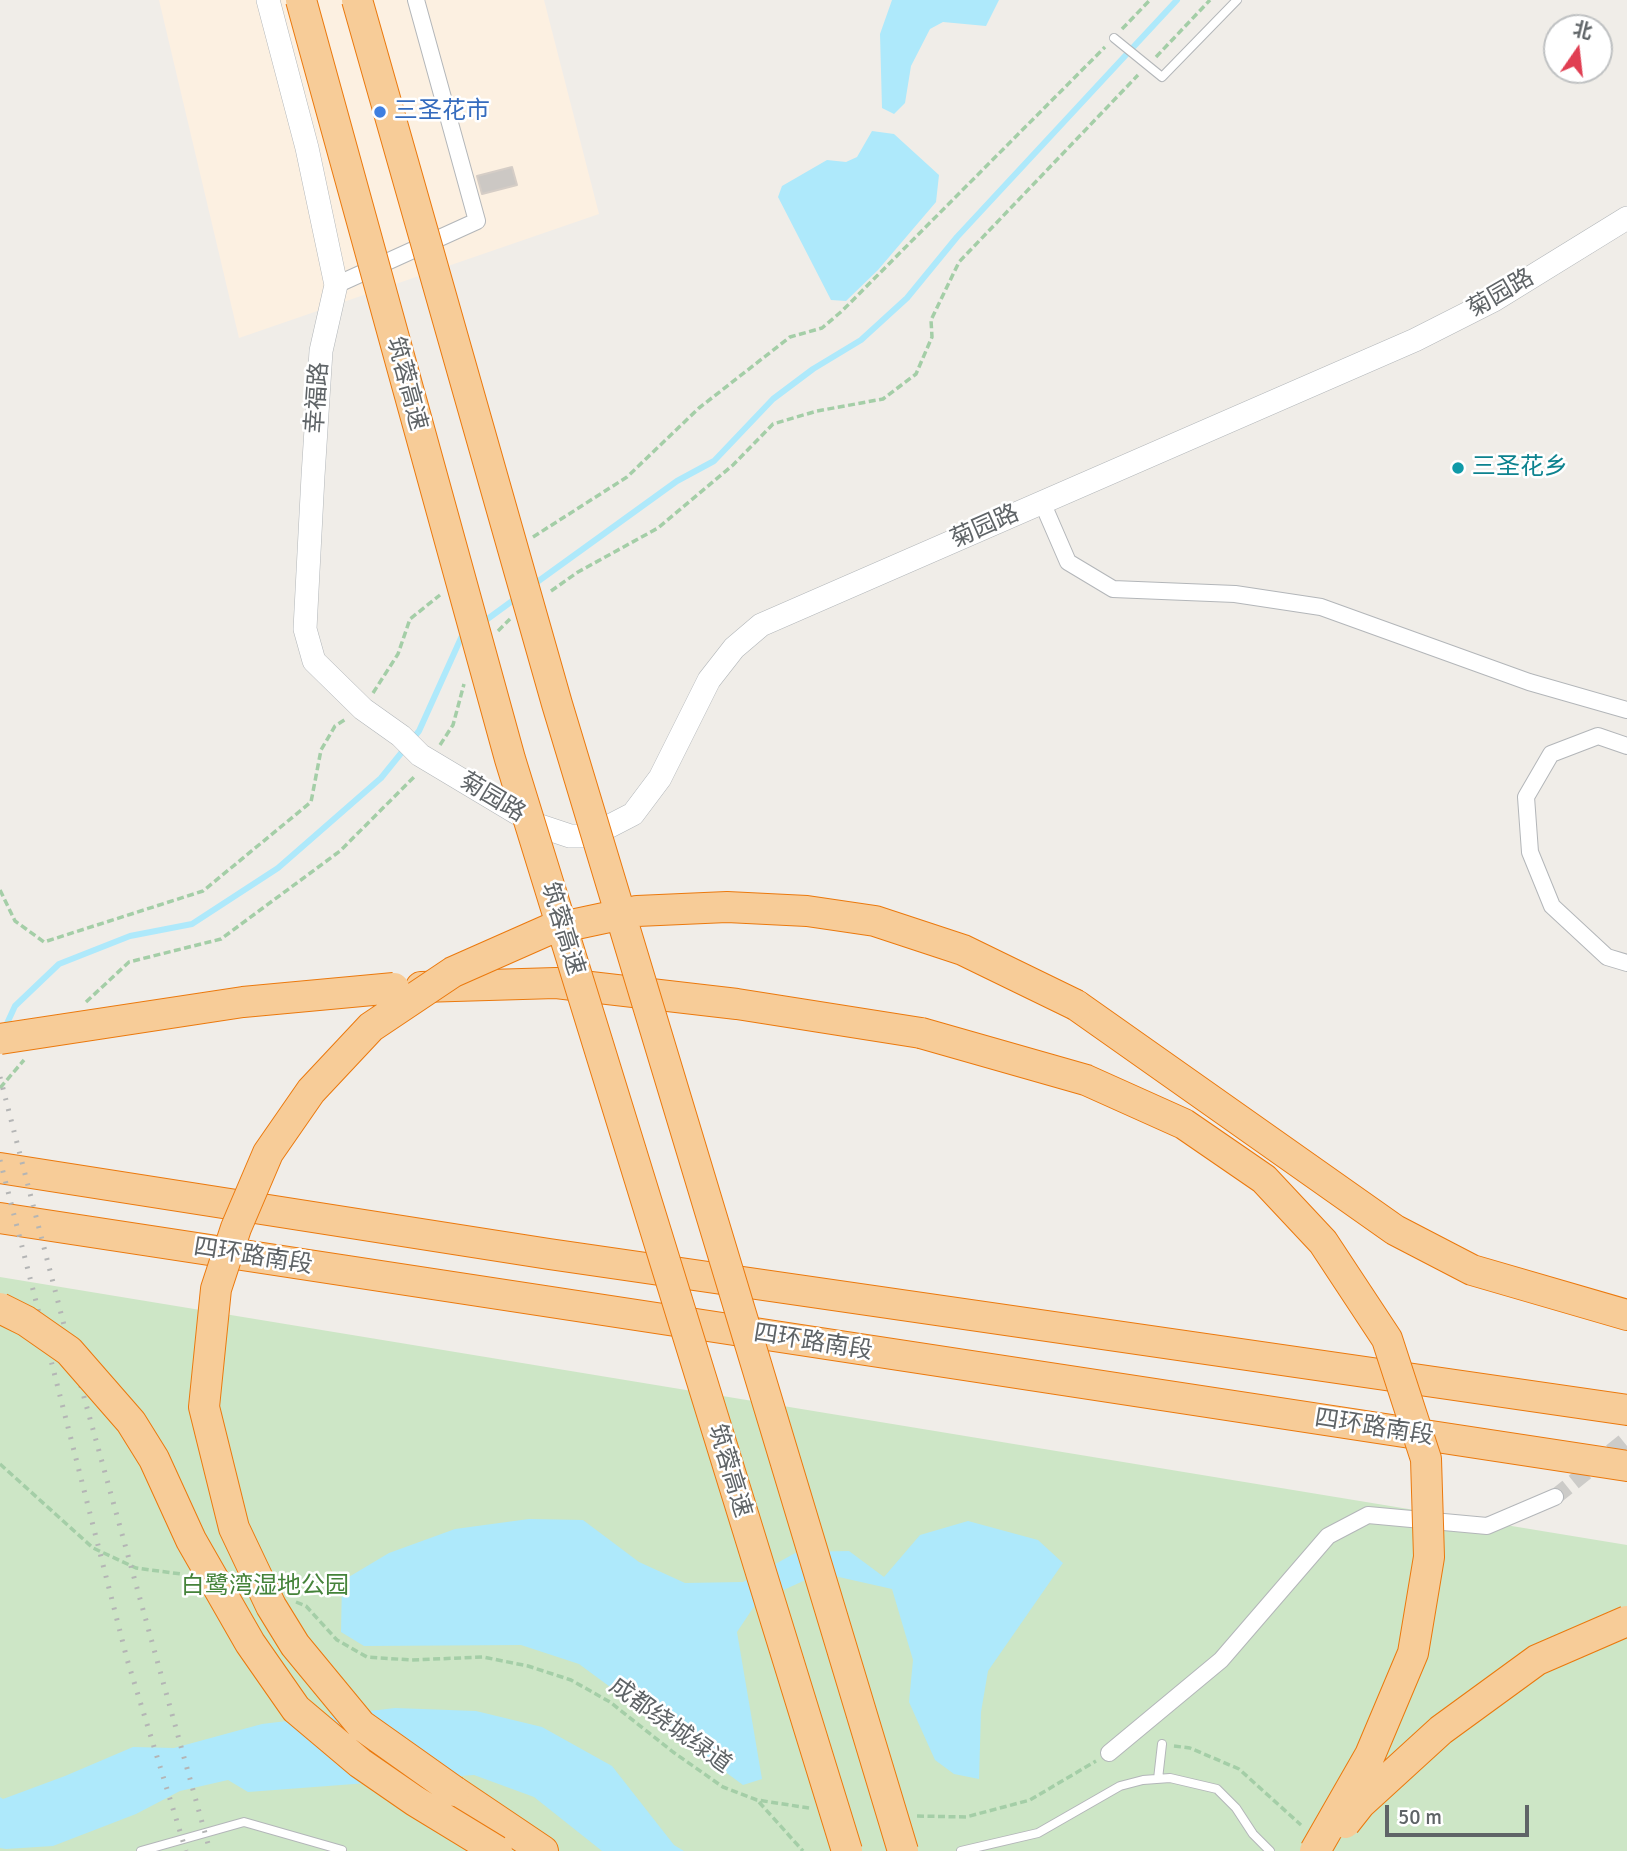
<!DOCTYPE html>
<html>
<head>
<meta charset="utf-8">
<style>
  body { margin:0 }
  #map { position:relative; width:1627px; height:1851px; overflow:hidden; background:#f0ede8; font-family:Signika,"Noto Sans SC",sans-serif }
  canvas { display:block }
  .north { position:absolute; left:1543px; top:14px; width:70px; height:70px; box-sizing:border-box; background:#fff; border:2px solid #bfc1c2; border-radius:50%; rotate:14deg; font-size:19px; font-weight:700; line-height:28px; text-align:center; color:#5f6467 }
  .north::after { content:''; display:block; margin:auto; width:24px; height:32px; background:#e03e52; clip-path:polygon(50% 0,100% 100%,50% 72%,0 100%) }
  .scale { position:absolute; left:1385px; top:1805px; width:144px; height:32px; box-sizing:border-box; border:4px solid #5f6467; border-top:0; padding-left:9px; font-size:21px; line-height:24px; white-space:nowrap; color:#5f6467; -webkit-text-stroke:5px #fff; paint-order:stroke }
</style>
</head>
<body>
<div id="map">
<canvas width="1627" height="1851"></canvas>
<div class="north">北</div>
<div class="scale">50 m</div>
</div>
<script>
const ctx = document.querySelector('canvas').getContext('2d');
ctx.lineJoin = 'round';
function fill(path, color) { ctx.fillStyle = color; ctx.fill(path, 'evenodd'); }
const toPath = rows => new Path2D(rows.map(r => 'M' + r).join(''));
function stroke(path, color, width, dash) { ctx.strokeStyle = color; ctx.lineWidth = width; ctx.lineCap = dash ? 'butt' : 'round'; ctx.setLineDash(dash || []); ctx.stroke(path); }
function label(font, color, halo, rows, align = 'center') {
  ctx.font = font + ' Signika,"Noto Sans SC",sans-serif'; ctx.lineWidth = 5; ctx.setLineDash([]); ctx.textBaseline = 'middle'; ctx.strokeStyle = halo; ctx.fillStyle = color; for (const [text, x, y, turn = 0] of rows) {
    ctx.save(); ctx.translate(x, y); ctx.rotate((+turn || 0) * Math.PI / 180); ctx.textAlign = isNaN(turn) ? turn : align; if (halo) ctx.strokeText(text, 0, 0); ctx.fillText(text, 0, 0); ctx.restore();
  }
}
const commercial = toPath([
  [159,0,544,0,599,214,239,338]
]);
const green = toPath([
  [0,1277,1627,1545,1627,1851,0,1851]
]);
const water = toPath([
  [892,0,999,0,986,26,943,22,930,29,911,66,905,103,894,114,882,108,880,34],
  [872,131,894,134,939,175,936,202,878,270,846,301,831,300,778,197,782,186,827,160,846,162,857,157],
  [529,1519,583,1520,639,1562,685,1583,743,1582,797,1552,849,1551,884,1577,920,1535,968,1521,1038,1540,1063,1563,988,1671,981,1712,979,1779,954,1774,935,1760,909,1702,913,1660,892,1589,821,1573,757,1602,737,1632,762,1779,743,1785,579,1664,521,1645,364,1646,341,1632,342,1581,389,1553,455,1529],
  [395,1708,476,1711,542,1727,612,1766,674,1845,684,1851,602,1851,534,1797,474,1775,248,1792,228,1780,180,1791,136,1814,53,1846,6,1849,0,1848,0,1797,3,1799,65,1776,133,1747,174,1748,262,1724]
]);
const stream = toPath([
  [533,585,677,481,714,461,773,399,813,369,861,340,907,298,957,237,1177,0],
  [482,623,519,596],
  [4,1030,15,1006,59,964,130,936,192,924,278,868,381,778,419,731,461,638,468,633]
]);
const building = toPath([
  [512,167,517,185,482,194,477,176,512,167]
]);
const streetTunnel = toPath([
  [1555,1497,1627,1439]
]);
const path = toPath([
  [1122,29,1150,0],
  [1156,57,1210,0],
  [533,537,627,477,699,408,790,337,822,328,842,311,1105,47],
  [551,591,578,572,658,528,733,465,773,424,817,411,883,399,916,374,932,337,931,320,959,262,1138,75],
  [498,631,510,619],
  [373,693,398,654,410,619,440,595],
  [440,745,453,725,464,684],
  [0,890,15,921,44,942,203,891,311,802,321,750,335,726,346,719],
  [86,1002,129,962,221,939,340,851,416,775],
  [0,1088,24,1060],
  [0,1464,93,1548,136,1568,181,1574],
  [296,1602,306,1606,337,1640,367,1657,411,1660,483,1657,528,1666,571,1680,610,1702,673,1752,723,1787,757,1800,809,1808],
  [1174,1746,1190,1748,1239,1769,1301,1825],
  [759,1802,803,1851],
  [917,1816,966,1817,1030,1800,1096,1761]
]);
const lane = toPath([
  [1114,38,1162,77,1237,0],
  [1158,1779,1162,1744],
  [141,1851,244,1822,342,1850],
  [961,1851,1038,1833,1120,1786,1143,1780,1170,1778,1217,1789,1236,1808,1253,1834,1270,1851]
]);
const street = toPath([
  [336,285,477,221,416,0],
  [1042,502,1068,562,1113,589,1235,594,1321,607,1529,682,1627,710],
  [1627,746,1598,736,1551,754,1526,797,1530,852,1552,906,1607,957,1627,963],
  [1109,1753,1221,1660,1328,1536,1368,1515,1487,1526,1555,1497]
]);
const secondary = toPath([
  [268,0,307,148,336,285,321,351,313,476,305,629,314,661,363,709,401,736,420,755,537,825,570,836,584,836,604,829,633,814,660,778,709,680,734,648,761,625,1415,340,1494,300,1627,218]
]);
const highway = toPath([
  [421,987,556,983,737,1004,921,1033],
  [1076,1005,1395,1230,1472,1270,1627,1315],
  [0,1168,549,1254,1627,1410],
  [0,1218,1627,1466],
  [454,1791,543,1851]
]);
const rail = toPath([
  [0,1077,64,1325,210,1851],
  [0,1160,127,1659,186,1851]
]);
const highwayBridge = toPath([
  [301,0,510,759,847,1851],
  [357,0,557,704,903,1851],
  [921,1033,1086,1080,1184,1124,1264,1179,1323,1242,1387,1339,1426,1459,1429,1557,1413,1653,1370,1755,1315,1851],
  [0,1039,243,1002,394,988],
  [0,1308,26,1321,69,1351,131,1422,154,1459,191,1540,250,1643,296,1709,360,1763,415,1801,497,1851],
  [454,1791,361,1725,295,1645,271,1606,234,1528,204,1407,216,1289,236,1228,268,1153,311,1091,371,1027,453,972,548,930,637,911,727,907,807,911,875,921,963,950,1076,1005],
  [1345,1823,1360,1804,1441,1730,1537,1660,1627,1621]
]);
const markers = [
  [380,112,7,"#3f7fe0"],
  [1458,468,7,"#0f9aa8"]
];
const shopNames = [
  ["三圣花市",394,112]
];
const streetNames = [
  ["菊园路",1501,294,-30],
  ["筑蓉高速",406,384,75],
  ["幸福路",318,398,-86],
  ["菊园路",985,527,-24],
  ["菊园路",492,798,31],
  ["筑蓉高速",562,929,73],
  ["四环路南段",253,1257,9],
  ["四环路南段",813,1343,9],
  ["四环路南段",1374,1428,9],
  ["筑蓉高速",729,1471,73],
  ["成都绕城绿道",670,1726,36]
];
const cultureNames = [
  ["三圣花乡",1472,468]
];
const parkNames = [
  ["白鹭湾湿地公园",265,1587]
];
fill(commercial, '#fcf0e1');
fill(green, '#cde6c6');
fill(water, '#aee9fb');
stroke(stream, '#aee9fb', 6);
fill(building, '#ccc8c4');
stroke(building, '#d5cdc6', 2);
stroke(streetTunnel, '#cccbc8', 16, [16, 8]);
stroke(lane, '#b3b6b9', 10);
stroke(street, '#b3b6b9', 18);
stroke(secondary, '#b2b6b9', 24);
stroke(highway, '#eb790d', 32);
stroke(path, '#a4cea7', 3.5, [7, 3.5]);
stroke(lane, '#fff', 8);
stroke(street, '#fff', 16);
stroke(secondary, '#fff', 23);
stroke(highway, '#f7cc98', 30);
stroke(rail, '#b4b5b5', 5, [2, 9]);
stroke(highwayBridge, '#eb790d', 32, []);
stroke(highwayBridge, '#f7cc98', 30);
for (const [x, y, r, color] of markers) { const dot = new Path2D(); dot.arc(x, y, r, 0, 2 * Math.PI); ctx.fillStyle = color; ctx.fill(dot); stroke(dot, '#fff', 2.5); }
label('24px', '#366cbe', '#fff', shopNames, 'left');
label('24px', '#5f6467', '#fff', streetNames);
label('24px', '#0d838f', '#fff', cultureNames, 'left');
label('24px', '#45833a', '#fff', parkNames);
</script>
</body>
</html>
